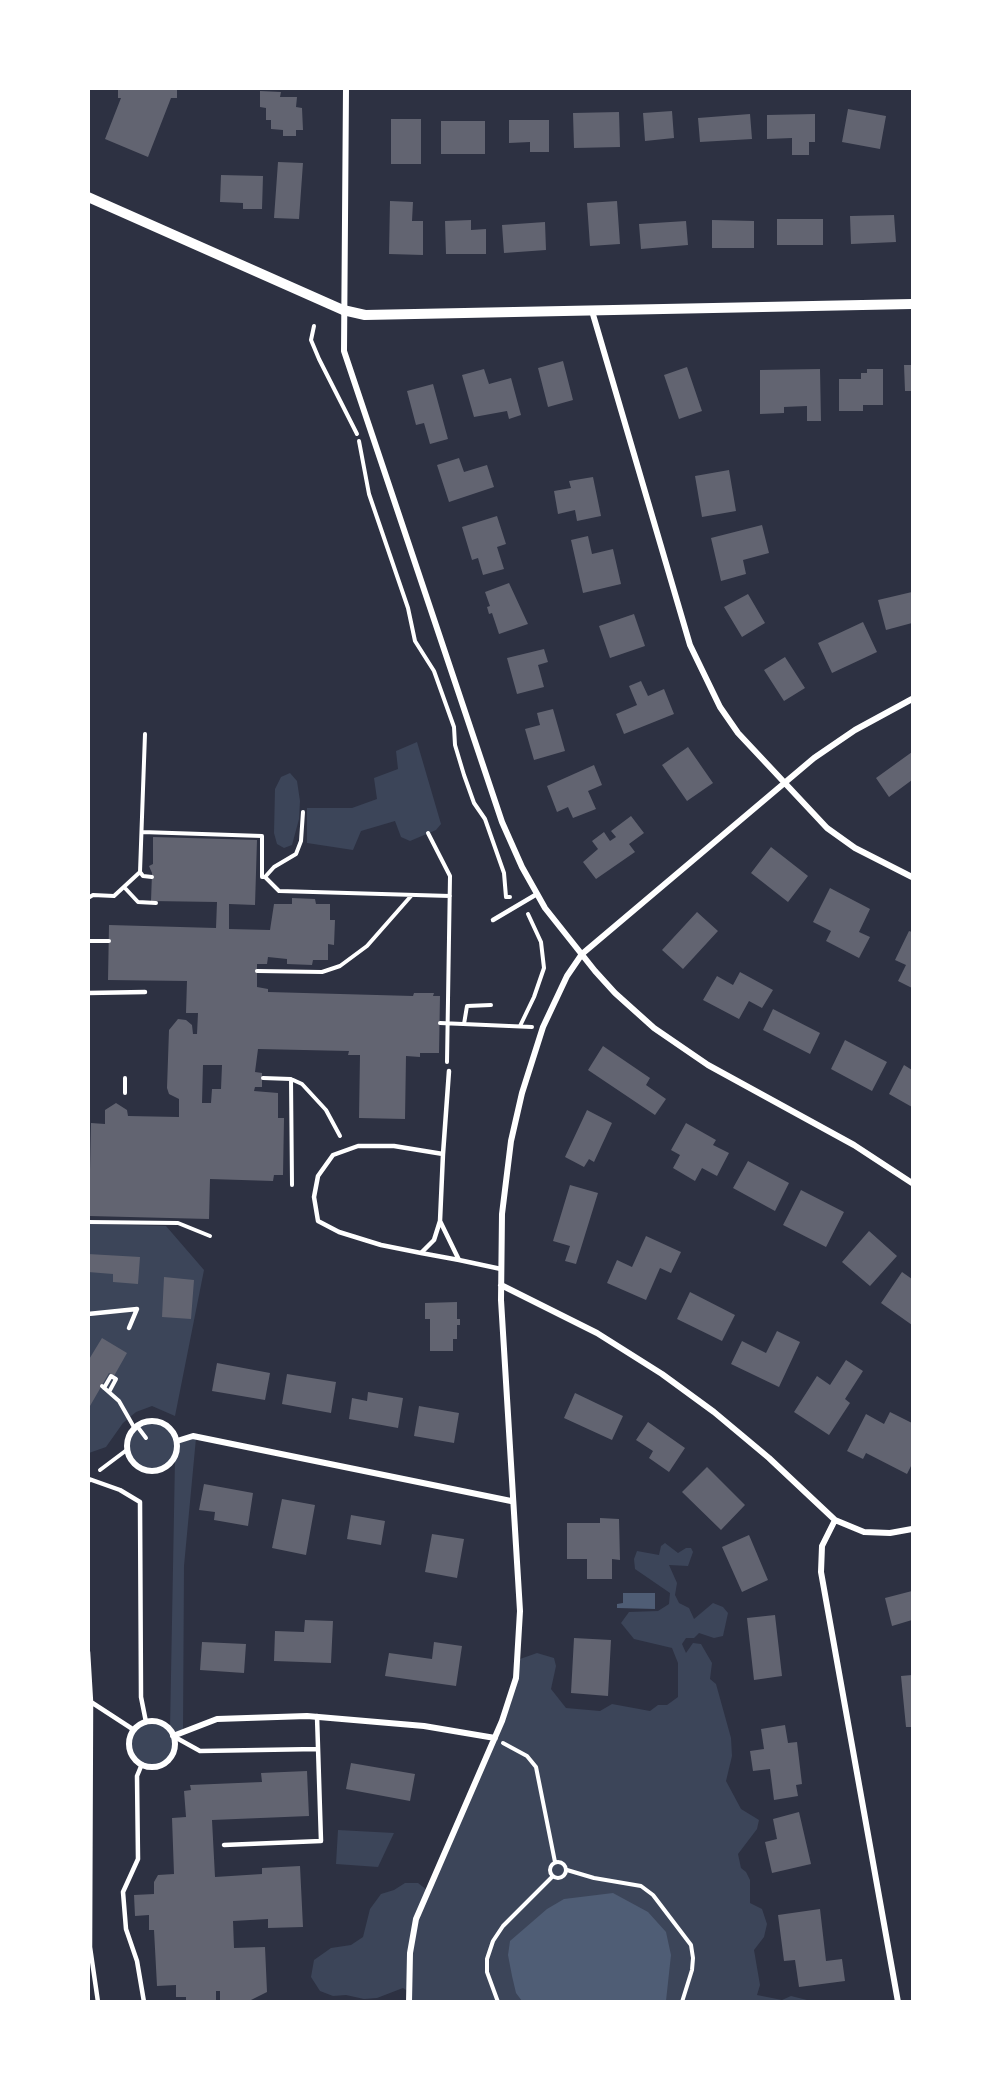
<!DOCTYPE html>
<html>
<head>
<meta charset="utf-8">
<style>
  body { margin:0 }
  #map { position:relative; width:1001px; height:2090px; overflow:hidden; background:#2d3142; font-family:"Work Sans",sans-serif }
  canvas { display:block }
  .frame { position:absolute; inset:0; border:90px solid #fff; pointer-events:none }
</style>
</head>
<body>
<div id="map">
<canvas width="1001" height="2090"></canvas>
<div class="frame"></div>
</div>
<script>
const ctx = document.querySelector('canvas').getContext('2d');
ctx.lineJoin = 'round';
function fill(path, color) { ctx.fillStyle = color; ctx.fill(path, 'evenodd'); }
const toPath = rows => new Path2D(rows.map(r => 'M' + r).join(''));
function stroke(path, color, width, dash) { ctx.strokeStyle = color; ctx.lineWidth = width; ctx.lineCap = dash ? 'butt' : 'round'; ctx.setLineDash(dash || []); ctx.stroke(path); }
const green = toPath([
  [417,742,441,824,436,830,410,841,401,837,395,821,361,831,353,850,307,843,307,808,352,808,377,799,374,778,398,769,396,751],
  [290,773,297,781,300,801,299,819,292,845,284,848,277,844,274,833,275,789,281,777],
  [89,1224,166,1226,204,1270,175,1416,152,1406,136,1412,123,1423,106,1447,89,1453],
  [153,1421,168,1427,177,1441,196,1438,184,1566,183,1731,174,1737,174,1751,170,1758,157,1766,149,1767,136,1760,129,1743,134,1730,146,1722,159,1722,170,1729,175,1459,163,1469,146,1471,134,1463,128,1449,128,1440,137,1426],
  [665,1543,678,1553,686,1548,691,1548,693,1552,688,1566,669,1565,677,1583,675,1595,679,1603,689,1608,694,1619,713,1603,723,1607,728,1613,723,1636,714,1638,699,1633,694,1638,686,1638,682,1644,686,1653,693,1643,701,1644,712,1663,710,1679,716,1684,731,1738,732,1756,726,1781,741,1809,759,1820,757,1829,738,1854,741,1868,746,1872,750,1880,750,1903,762,1909,767,1924,764,1937,754,1950,760,1985,757,1995,782,2000,791,1996,811,2001,409,2002,409,1992,403,1988,377,1998,364,1999,346,1995,333,1996,320,1991,311,1977,314,1960,331,1948,351,1945,363,1937,370,1909,381,1894,394,1890,405,1883,418,1883,427,1890,511,1704,516,1672,520,1659,537,1653,554,1658,556,1666,551,1689,566,1708,600,1711,612,1704,650,1711,658,1705,667,1705,678,1697,678,1663,672,1648,634,1639,621,1623,629,1612,658,1611,669,1604,670,1593,635,1569,634,1559,637,1551,659,1555,661,1546],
  [338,1830,394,1833,378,1867,336,1864]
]);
const water = toPath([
  [623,1593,655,1593,655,1609,617,1608,617,1604,623,1603],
  [613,1893,648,1912,666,1932,671,1955,666,2001,522,2001,516,1993,512,1976,508,1955,510,1941,547,1909,564,1899]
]);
const building = toPath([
  [118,88,177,88,177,98,171,98,148,157,105,139,121,98,118,98],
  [260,91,281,92,280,97,297,97,296,107,302,108,303,130,296,130,296,136,283,136,283,130,271,129,271,120,266,120,266,108,260,107],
  [848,109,886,116,880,149,842,142],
  [672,111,674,138,645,141,643,113],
  [619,112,620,147,574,148,573,113],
  [750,114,752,139,700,142,698,118],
  [815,114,815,142,809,142,809,155,792,155,792,138,767,139,767,115],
  [391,119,421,119,421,164,391,164],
  [509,120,549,120,549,152,530,152,530,142,509,143],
  [441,121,485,121,485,154,441,154],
  [278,162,303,163,299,219,274,218],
  [221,175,263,176,262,209,243,209,243,203,220,202],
  [390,201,413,202,412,221,423,221,423,255,389,254],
  [617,201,620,244,590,246,587,203],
  [894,215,896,242,851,244,850,216],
  [777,219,823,219,823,245,777,245],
  [471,220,471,230,486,229,486,254,446,254,445,221],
  [712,220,754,221,754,248,712,248],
  [686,221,688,245,641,249,639,224],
  [545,222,546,250,504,253,502,225],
  [563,361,573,400,548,407,538,368],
  [904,365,912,365,912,391,905,391],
  [687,367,702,411,679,419,664,375],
  [484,369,489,384,511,378,521,415,509,419,507,411,474,417,462,375],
  [820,369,821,421,807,421,807,406,784,407,784,413,760,414,760,370],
  [867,369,883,369,883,405,863,405,863,411,839,411,839,379,861,379,861,373,867,373],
  [433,384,448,439,430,444,424,423,416,425,407,391],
  [459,458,464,472,487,465,494,487,449,502,437,465],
  [729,470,736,511,702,517,695,476],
  [593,477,601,516,577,521,575,510,558,514,554,491,571,488,569,481],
  [497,516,506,544,497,547,504,569,483,575,478,558,472,560,462,527],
  [762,525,769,553,743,560,746,574,721,581,711,538],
  [588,536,592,554,613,549,621,584,583,593,571,540],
  [509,583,528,624,499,634,492,613,489,614,487,607,490,606,485,592],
  [912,592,912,623,886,630,878,600],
  [748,594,765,623,742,637,724,607],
  [634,614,645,646,610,658,599,626],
  [863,622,877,652,832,673,818,643],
  [544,649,548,662,538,665,544,687,517,694,507,658],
  [785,657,805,688,784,701,764,670],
  [641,681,648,696,664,689,674,714,624,734,616,714,637,705,629,686],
  [553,709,565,751,534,760,525,729,540,725,537,713],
  [688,747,713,783,687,801,662,765],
  [912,752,912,780,889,797,876,778],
  [594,765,602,785,588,791,596,809,573,818,568,807,557,812,547,786],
  [631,816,644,833,629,844,635,852,596,879,583,862,598,849,592,841,604,832,610,841,616,837,611,831],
  [153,837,257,840,255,905,229,904,229,929,270,930,274,904,292,904,292,898,315,899,316,904,330,904,330,920,335,920,334,945,328,944,328,960,313,960,312,965,287,964,287,959,268,957,267,964,257,964,257,987,268,989,268,992,413,996,414,993,434,993,433,996,440,996,439,1053,420,1053,420,1057,406,1056,405,1119,359,1118,360,1055,348,1055,349,1051,258,1049,255,1072,262,1073,262,1087,255,1087,254,1091,278,1093,278,1118,284,1118,283,1175,274,1175,273,1181,210,1179,209,1219,89,1216,91,1123,105,1124,105,1110,116,1103,127,1110,128,1116,179,1117,179,1099,169,1094,167,1088,169,1030,178,1019,186,1020,192,1025,193,1034,197,1034,198,1013,186,1013,187,981,108,980,109,925,216,928,217,902,151,901,152,873,149,866,153,864],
  [203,1065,222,1065,221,1089,212,1089,211,1103,202,1103],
  [771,847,808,876,788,902,751,873],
  [830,888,870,909,859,932,870,937,859,958,826,941,831,931,813,922],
  [697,912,718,931,683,969,662,950],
  [909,931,912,932,912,988,898,981,906,965,895,960],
  [740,972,773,990,762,1008,749,1001,739,1019,703,1000,717,976,733,985],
  [773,1009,820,1033,810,1054,763,1030],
  [845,1040,887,1062,872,1091,831,1069],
  [603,1046,650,1078,646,1085,666,1099,655,1115,588,1070],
  [904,1065,912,1070,912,1107,889,1094],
  [587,1110,612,1123,594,1162,589,1159,584,1167,565,1157],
  [686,1123,716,1140,713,1145,729,1153,717,1176,702,1168,695,1181,673,1168,680,1155,671,1150],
  [748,1161,789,1183,775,1211,733,1188],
  [570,1185,598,1193,576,1264,565,1261,570,1246,553,1241],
  [801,1190,844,1212,826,1247,783,1225],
  [869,1231,897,1256,870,1286,842,1262],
  [646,1236,681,1252,671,1273,660,1268,646,1300,607,1283,617,1260,632,1267],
  [88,1254,140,1257,138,1284,113,1282,113,1274,88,1272],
  [902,1272,912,1279,912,1325,881,1303],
  [164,1277,194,1280,191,1319,162,1317],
  [690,1292,735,1315,722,1341,677,1319],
  [457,1302,457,1319,460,1319,460,1325,457,1325,457,1339,453,1339,453,1351,430,1351,430,1319,425,1319,425,1303],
  [777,1331,800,1342,779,1387,731,1364,742,1341,766,1353],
  [102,1338,127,1353,114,1376,109,1373,90,1406,88,1361],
  [846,1360,863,1371,845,1399,850,1403,829,1435,794,1412,817,1376,830,1385],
  [217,1363,270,1373,265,1400,212,1391],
  [287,1374,336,1382,331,1413,282,1404],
  [368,1392,403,1398,398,1428,349,1419,352,1398,367,1401],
  [575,1393,623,1416,612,1440,564,1418],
  [419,1406,459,1413,454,1443,414,1436],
  [890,1412,912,1423,912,1464,907,1474,866,1453,863,1459,847,1451,866,1414,884,1424],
  [648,1422,685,1448,669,1472,649,1458,653,1451,636,1440],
  [707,1467,745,1505,721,1530,682,1492],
  [204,1484,253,1493,248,1526,214,1520,215,1512,199,1510],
  [282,1499,315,1505,306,1555,272,1548],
  [351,1515,385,1521,381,1545,347,1539],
  [600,1518,619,1519,620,1560,612,1559,612,1579,587,1579,587,1559,567,1559,567,1523,600,1523],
  [432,1534,464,1539,457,1578,425,1572],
  [749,1535,768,1580,742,1592,722,1547],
  [912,1591,912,1620,892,1626,885,1598],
  [775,1615,782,1676,754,1680,747,1618],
  [305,1620,333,1621,331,1663,274,1661,275,1631,304,1632],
  [574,1638,611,1640,608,1696,571,1693],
  [202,1642,246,1644,244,1673,200,1670],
  [434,1642,462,1646,456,1686,385,1676,389,1653,432,1659],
  [912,1675,912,1727,906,1727,901,1676],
  [785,1725,788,1743,797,1742,802,1784,796,1785,798,1796,774,1800,770,1769,753,1771,750,1751,764,1749,761,1729],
  [351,1763,415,1774,410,1801,346,1789],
  [307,1771,309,1816,212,1820,215,1877,262,1874,262,1868,300,1866,303,1927,268,1928,268,1919,233,1921,234,1948,265,1947,267,1992,247,2002,220,2002,220,1991,216,1991,216,2002,186,2002,186,1997,176,1997,176,1985,157,1986,154,1930,149,1930,149,1915,135,1916,134,1895,154,1894,154,1882,158,1875,174,1874,172,1818,186,1817,184,1791,191,1790,190,1785,262,1782,261,1773],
  [799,1812,811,1864,772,1873,765,1842,777,1839,773,1819],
  [820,1909,826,1961,842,1959,845,1981,799,1987,795,1960,784,1961,778,1915]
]);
const path = toPath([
  [314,326,311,340,319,359,357,434],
  [359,441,369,494,408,608,415,641,434,671,454,727,455,745,464,775,474,803,485,819,504,873,506,897,510,897],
  [142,832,262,836,262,877,265,877,279,891,450,896],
  [428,833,450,876,447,1062],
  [140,872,143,876,152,877],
  [265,877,274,867,296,854,301,841,303,812],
  [124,887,138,902,156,903],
  [88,898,93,895,114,896,140,872,145,734],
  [88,941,109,941],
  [257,971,322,972,340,966,367,946,411,896],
  [440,1023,532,1027],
  [464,1024,467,1006,491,1005],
  [520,1026,534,997,544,968,541,942,528,914],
  [263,1078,291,1079,302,1084,326,1110,340,1136],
  [291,1079,292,1185],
  [125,1093,125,1078],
  [88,1222,178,1223,210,1236],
  [102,1386,119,1401,135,1429],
  [104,1388,111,1376,116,1379,109,1392],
  [137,1426,146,1438],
  [100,1470,128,1449],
  [503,1743,527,1756,536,1767,555,1862],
  '550 1870a8 8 0 1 1 16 0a8 8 0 1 1-16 0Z',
  [567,1870,594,1878,641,1886,653,1895,691,1945,693,1958,692,1970,682,2002],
  [498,2002,487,1972,487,1959,493,1941,503,1926,553,1876]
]);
const service = toPath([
  [493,920,537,894],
  [88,993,145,992],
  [443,1154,449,1071],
  [421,1253,459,1260,440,1221,443,1154,394,1146,358,1146,333,1155,318,1176,314,1197,318,1221,339,1232,381,1245,421,1253,434,1240,440,1221],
  [459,1260,501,1269],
  [88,1314,137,1309,129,1328],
  [88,1482,89,1479,120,1490,140,1502,141,1697,146,1722],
  [88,1652,91,1702,134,1730],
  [91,1702,90,1947,98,2002],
  [173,1736,200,1751,318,1749],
  [142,1764,137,1776,138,1859,123,1892,126,1929,137,1961,144,2002],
  [224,1845,321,1841,317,1716]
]);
const minor = toPath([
  [346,88,344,351,502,822,522,867,545,908,595,971,615,993,654,1028,708,1065,854,1145,912,1183],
  [592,311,690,645,720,707,738,733,827,828,855,848,912,877],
  [501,1285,597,1333,662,1374,714,1412,769,1458,835,1520,864,1532,890,1533,912,1529],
  '127 1446a25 25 0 1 1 50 0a25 25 0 1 1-50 0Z',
  [177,1441,193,1436,511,1501],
  [835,1520,822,1546,821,1572,898,2002],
  '129 1744a23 23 0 1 1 46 0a23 23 0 1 1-46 0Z',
  [173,1736,217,1719,307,1716,424,1726,495,1738],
  [409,2002,410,1953,416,1919,502,1721,516,1678,520,1611,501,1300,502,1214,511,1141,522,1093,543,1027,567,976,582,954,814,758,855,730,912,699]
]);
const tertiary = toPath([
  [88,197,343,310,365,315,912,304]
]);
fill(green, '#3c4559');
fill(water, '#4f5d75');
fill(building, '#626471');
stroke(path, '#fff', 4);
stroke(service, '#fff', 4.5);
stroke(minor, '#fff', 6);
stroke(tertiary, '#fff', 10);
</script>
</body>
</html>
